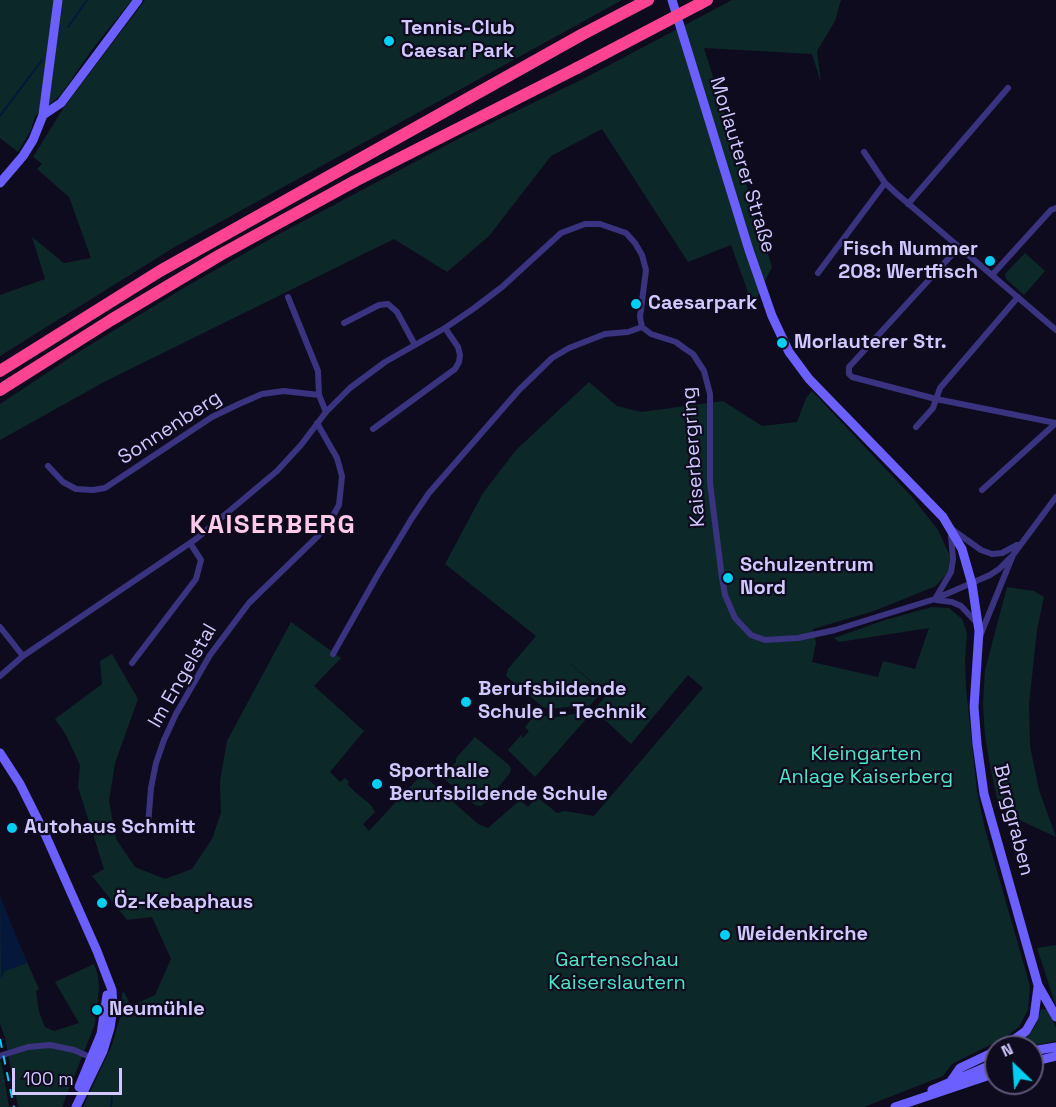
<!DOCTYPE html>
<html>
<head>
<meta charset="utf-8">
<style>
  body { margin:0 }
  #map { position:relative; width:1056px; height:1107px; overflow:hidden; background:#0f0b1e; font-family:"Space Grotesk",sans-serif }
  canvas { display:block }
  .north { position:absolute; left:984px; top:1035px; width:60px; height:60px; box-sizing:border-box; background:#0f0b1e; border:2px solid #5d5778; border-radius:50%; rotate:335deg; font-size:16px; font-weight:700; line-height:24px; text-align:center; color:#d1c8ff }
  .north::after { content:''; display:block; margin:auto; width:21px; height:27px; background:#00cef3; clip-path:polygon(50% 0,100% 100%,50% 72%,0 100%) }
  .scale { position:absolute; left:12px; top:1068px; width:110px; height:27px; box-sizing:border-box; border:3px solid #d1c8ff; border-top:0; padding-left:8px; font-size:18px; line-height:21px; white-space:nowrap; color:#d1c8ff; -webkit-text-stroke:4px #0f0b1e; paint-order:stroke }
</style>
</head>
<body>
<div id="map">
<canvas width="1056" height="1107"></canvas>
<div class="north">N</div>
<div class="scale">100 m</div>
</div>
<script>
const ctx = document.querySelector('canvas').getContext('2d');
ctx.lineJoin = 'round';
function fill(path, color) { ctx.fillStyle = color; ctx.fill(path, 'evenodd'); }
const toPath = rows => new Path2D(rows.map(r => 'M' + r).join(''));
function stroke(path, color, width, dash) { ctx.strokeStyle = color; ctx.lineWidth = width; ctx.lineCap = dash ? 'butt' : 'round'; ctx.setLineDash(dash || []); ctx.stroke(path); }
function label(font, color, halo, rows, align = 'center') {
  ctx.font = font + ' "Space Grotesk",sans-serif'; ctx.lineWidth = 4.5; ctx.setLineDash([]); ctx.textBaseline = 'middle'; ctx.strokeStyle = halo; ctx.fillStyle = color; for (const [text, x, y, turn = 0] of rows) {
    ctx.save(); ctx.translate(x, y); ctx.rotate((+turn || 0) * Math.PI / 180); ctx.textAlign = isNaN(turn) ? turn : align; if (halo) ctx.strokeText(text, 0, 0); ctx.fillText(text, 0, 0); ctx.restore();
  }
}
const green = toPath([
  [0,0,132,0,94,47,60,96,35,116,31,130,18,152,0,138],
  [145,0,622,0,173,248,0,356,0,295,45,279,32,237,64,263,91,258,69,197,37,169,42,164,33,157,64,107],
  [732,0,841,0,835,21,817,51,821,83,812,54,704,48,772,267,753,306,731,245,688,262,602,129,551,156,489,236,447,272,394,239,104,382,0,440,0,404,77,353,187,286,279,234,460,138,583,79],
  [1025,253,1045,271,1024,295,1006,279,1005,274],
  [589,382,617,406,641,412,723,401,762,426,797,422,806,398,812,391,913,498,938,530,950,556,948,572,936,586,874,611,813,629,816,643,812,662,878,677,883,661,915,669,929,628,839,642,834,638,885,620,932,607,949,608,962,619,967,633,965,660,966,688,977,791,985,829,1030,986,1028,1010,1019,1027,1004,1038,952,1064,943,1076,864,1107,83,1107,112,1045,121,1014,122,993,124,992,131,1006,155,995,171,959,152,917,127,920,92,876,104,869,78,787,80,765,66,735,55,719,102,684,100,661,112,654,138,699,115,763,109,801,116,839,135,867,165,879,192,869,212,839,221,813,220,781,227,741,291,622,341,658,314,686,364,731,330,772,340,782,345,778,349,782,347,784,355,792,371,805,375,812,363,824,369,831,422,774,478,824,488,828,520,800,528,807,537,797,557,813,565,811,594,816,703,688,688,675,631,744,594,710,607,694,557,653,602,691,587,709,576,706,550,709,543,707,506,676,508,669,536,636,445,564,483,493,516,450],
  [1007,587,1034,591,1044,597,1037,630,1029,704,1030,746,1039,790,1056,837,1015,818,999,807,991,771,985,736,983,704,985,670],
  [536,713,551,718,579,713,583,714,587,718,535,777,508,750,521,735,523,738,529,731,525,727],
  [475,737,509,765,511,769,510,773,486,802,481,806,475,805,436,772,441,765,451,767,456,762,456,758],
  [0,896,9,921,39,989,36,991,39,1012,45,1027,54,1031,79,1023,55,982,94,964,98,975,99,989,95,1024,62,1107,18,1107,5,1038,0,1024],
  [1056,945,1056,1006,1037,948],
  [1041,1009,1048,1010,1056,1028,1056,1041,1025,1047,1011,1047,1028,1036,1037,1023],
  [0,1059,3,1070,9,1107,0,1107]
]);
const water = toPath([
  [0,896,27,963,5,971,1,979]
]);
const stream = toPath([
  [68,27,87,0],
  [0,116,42,60],
  [111,1107,112,1097]
]);
const street = toPath([
  [864,152,885,183,897,194,1056,330],
  [908,204,1008,88],
  [959,247,849,367,849,374,852,377,936,399,1056,423],
  [818,273,885,183],
  [992,275,1051,210,1056,208],
  [288,297,318,371,319,395,326,412],
  [344,323,379,305,388,304,397,312,415,345],
  [642,327,651,334,676,342,684,348,693,354,704,371,710,394,710,483,722,578,725,595,735,618,751,635,765,640,798,638,835,630,935,599,990,575,999,569,1013,555],
  [916,427,933,408,940,388,1018,297],
  [373,429,455,369,459,362,460,355,458,347,445,328],
  [48,466,63,482,76,489,93,490,105,488,212,417,239,404,262,394,284,391,319,395],
  [982,490,1056,423],
  [953,530,981,550,992,554,1002,553,1017,545],
  [935,599,951,572,953,559,951,536],
  [936,600,952,602,961,606,977,623],
  [0,627,23,656],
  [980,636,1013,555,1056,497],
  [333,654,377,576,412,518,429,493,519,390,552,358,569,348,605,334,628,332,642,327],
  [132,663,196,579,201,560,190,543],
  [0,676,23,656,196,539,277,471,301,445,326,412,350,388,385,362,445,328,473,309,502,287,561,233,585,224,600,224,626,233,635,243,642,255,646,270,640,317,642,327],
  [148,825,151,788,156,763,164,740,176,714,210,655,249,603,318,536,331,519,339,505,342,476,337,458,317,423],
  [0,1056,28,1047,50,1045,74,1050,92,1058]
]);
const secondary = toPath([
  [672,0,749,250,772,316,789,352,809,379,943,517,962,549,972,584,979,631,974,707,977,744,984,794,1038,985,1056,1017],
  [43,115,61,103,138,0],
  [0,183,23,156,33,140,43,115,58,0],
  [0,753,20,784,45,834,97,951,112,990,113,1008,110,1028,103,1051,76,1107],
  [1004,1047,1026,1031,1034,1017,1038,987],
  [1032,1051,1056,1047],
  [1032,1062,1056,1056],
  [951,1081,960,1068,996,1051],
  [79,1087,101,1034,107,995],
  [932,1090,996,1063],
  [895,1107,996,1073]
]);
const highway = toPath([
  [0,371,160,271,583,34,648,0],
  [0,390,111,320,220,255,355,181,577,68]
]);
const rail = toPath([
  [0,1039,14,1107]
]);
const highwayBridge = toPath([
  [577,68,707,0]
]);
const markers = [
  [389,41,6,"#00cef3"],
  [990,261,6,"#00cef3"],
  [636,304,6,"#00cef3"],
  [782,343,6,"#00cef3"],
  [728,578,6,"#00cef3"],
  [466,702,6,"#00cef3"],
  [377,784,6,"#00cef3"],
  [12,828,6,"#00cef3"],
  [102,903,6,"#00cef3"],
  [725,935,6,"#00cef3"],
  [97,1010,6,"#00cef3"]
];
const poiNames = [
  ["Tennis-Club",401,29],
  ["Caesar Park",401,52],
  ["Fisch Nummer",978,250,"right"],
  ["208: Wertfisch",978,273,"right"],
  ["Caesarpark",648,304],
  ["Morlauterer Str.",794,343],
  ["Schulzentrum",740,566],
  ["Nord",740,589],
  ["Berufsbildende",478,690],
  ["Schule I - Technik",478,713],
  ["Sporthalle",389,772],
  ["Berufsbildende Schule",389,795],
  ["Autohaus Schmitt",24,828],
  ["Öz-Kebaphaus",114,903],
  ["Weidenkirche",737,935],
  ["Neumühle",109,1010]
];
const streetNames = [
  ["Morlauterer Straße",742,165,73],
  ["Sonnenberg",170,428,-33],
  ["Kaiserbergring",694,457,-94],
  ["Im Engelstal",183,676,-60],
  ["Burggraben",1013,820,76]
];
const parkNames = [
  ["Kleingarten",866,755],
  ["Anlage Kaiserberg",866,778],
  ["Gartenschau",617,961],
  ["Kaiserslautern",617,984]
];
const districtNames = [
  ["KAISERBERG",273,526]
];
fill(green, '#0d2828');
fill(water, '#06173c');
stroke(stream, '#06173c', 2);
stroke(street, '#3a3380', 6);
stroke(secondary, '#6b5fff', 9);
stroke(highway, '#ff4393', 12);
stroke(rail, '#00cef3', 2, [9, 8]);
stroke(highwayBridge, '#ff4393', 12);
for (const [x, y, r, color] of markers) { const dot = new Path2D(); dot.arc(x, y, r, 0, 2 * Math.PI); ctx.fillStyle = color; ctx.fill(dot); stroke(dot, '#0f0b1e', 2); }
label('bold 20px', '#d1c8ff', '#0f0b1e', poiNames, 'left');
label('20px', '#d1c8ff', '#0f0b1e', streetNames);
label('20px', '#4ee5c7', '#0f0b1e', parkNames);
ctx.letterSpacing = '1.5px';
label('bold 26px', '#ffcae9', '#0f0b1e', districtNames);
ctx.letterSpacing = '0px';
</script>
</body>
</html>
